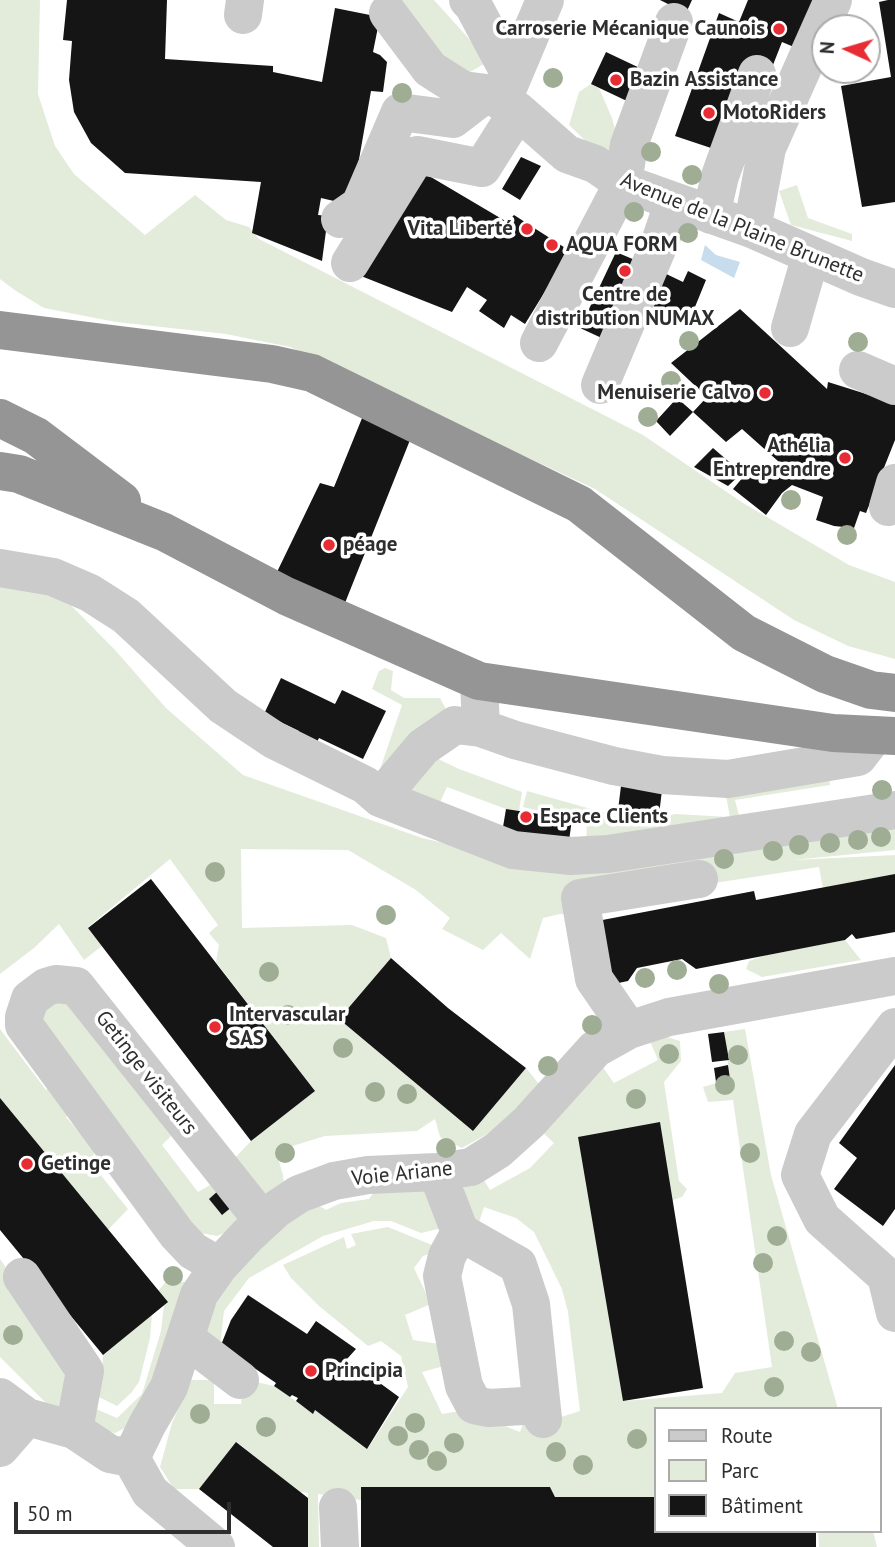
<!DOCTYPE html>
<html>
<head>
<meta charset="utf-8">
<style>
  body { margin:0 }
  #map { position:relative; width:895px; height:1547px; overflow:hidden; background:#fff; font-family:"PT Sans",sans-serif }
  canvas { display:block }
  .legend { position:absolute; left:654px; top:1407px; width:228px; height:126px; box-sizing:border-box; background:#fff; border:2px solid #ababab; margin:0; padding:9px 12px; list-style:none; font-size:21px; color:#2e2e2e }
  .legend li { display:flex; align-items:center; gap:14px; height:35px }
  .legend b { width:35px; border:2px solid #ababab }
  .north { position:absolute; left:811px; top:14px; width:70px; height:70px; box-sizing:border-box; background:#fff; border:2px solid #ababab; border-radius:50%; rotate:274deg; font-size:19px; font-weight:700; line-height:28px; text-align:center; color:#2e2e2e }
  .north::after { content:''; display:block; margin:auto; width:24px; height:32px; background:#e82c34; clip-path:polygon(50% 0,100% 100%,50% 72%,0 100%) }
  .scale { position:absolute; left:14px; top:1502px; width:217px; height:32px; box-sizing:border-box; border:4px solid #2e2e2e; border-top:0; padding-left:9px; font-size:21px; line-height:24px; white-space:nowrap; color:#2e2e2e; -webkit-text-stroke:5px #fff; paint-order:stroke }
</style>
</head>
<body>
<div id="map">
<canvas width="895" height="1547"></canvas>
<ul class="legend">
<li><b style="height:9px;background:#cbcbcb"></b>Route</li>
<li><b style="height:19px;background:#e3ecdb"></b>Parc</li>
<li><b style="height:19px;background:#151515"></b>Bâtiment</li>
</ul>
<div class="north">N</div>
<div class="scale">50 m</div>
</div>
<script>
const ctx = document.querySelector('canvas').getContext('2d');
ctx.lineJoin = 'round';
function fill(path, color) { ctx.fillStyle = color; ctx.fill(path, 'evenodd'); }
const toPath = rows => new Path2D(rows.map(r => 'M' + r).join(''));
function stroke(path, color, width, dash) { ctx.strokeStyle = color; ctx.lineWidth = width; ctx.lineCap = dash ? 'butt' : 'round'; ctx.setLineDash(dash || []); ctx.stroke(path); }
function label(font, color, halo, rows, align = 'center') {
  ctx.font = font + ' "PT Sans",sans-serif'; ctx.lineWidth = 7; ctx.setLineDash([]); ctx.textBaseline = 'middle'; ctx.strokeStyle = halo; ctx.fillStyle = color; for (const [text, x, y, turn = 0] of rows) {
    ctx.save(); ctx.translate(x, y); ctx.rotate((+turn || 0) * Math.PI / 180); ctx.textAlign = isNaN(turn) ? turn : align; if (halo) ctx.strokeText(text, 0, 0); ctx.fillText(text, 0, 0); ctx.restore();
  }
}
const green = toPath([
  [0,0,40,0,38,94,55,146,74,174,145,235,195,195,226,220,249,227,259,239,643,435,743,503,849,565,895,582,895,659,848,646,794,620,595,489,290,347,226,334,116,322,44,308,16,291,0,279],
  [402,0,434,0,489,61,460,78],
  [591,84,599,88,612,118,617,136,612,152,592,147,569,125,579,92],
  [797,185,808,218,852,234,852,241,791,225,779,191],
  [0,579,54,588,115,650,166,708,243,775,422,838,513,859,895,821,895,850,793,860,895,855,895,874,823,888,819,867,701,885,585,916,560,914,543,918,530,959,501,933,483,950,442,929,450,918,416,890,348,850,241,849,242,928,352,925,386,938,391,958,339,1019,473,1131,526,1068,539,1084,498,1128,462,1148,440,1137,435,1119,417,1131,325,1136,276,1151,283,1175,284,1187,265,1198,230,1163,251,1141,315,1091,216,962,219,945,209,933,218,925,170,859,88,927,102,946,84,960,59,924,34,948,0,974],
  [385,668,393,671,391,690,404,698,440,698,447,711,378,775,402,705,372,689,379,671],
  [432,756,459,769,522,792,519,811,506,809,447,787,437,809,400,797],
  [829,774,830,785,735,800,741,824,586,846,587,820,572,819,523,807,527,791,616,816,616,822,647,822,675,814,730,817,725,791],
  [845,940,861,960,762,977,746,969,749,961,766,955],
  [70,997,171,1136,162,1145,198,1192,217,1181,237,1208,237,1225,227,1232,217,1236,195,1232,40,1016,45,1004],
  [0,1029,46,1090,55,1083,74,1110,66,1117,95,1150,91,1163,128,1209,108,1230,0,1098],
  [745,1029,771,1175,838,1409,655,1409,655,1497,555,1497,550,1487,361,1487,361,1500,318,1494,319,1547,308,1547,308,1493,299,1492,237,1442,199,1489,174,1489,160,1467,172,1423,191,1380,214,1380,214,1404,241,1404,243,1379,274,1386,313,1413,315,1410,368,1448,408,1387,401,1356,381,1341,368,1346,319,1306,291,1278,283,1265,344,1237,347,1249,356,1245,351,1234,388,1227,432,1245,433,1253,423,1256,414,1268,431,1304,405,1315,413,1340,446,1345,448,1365,422,1372,442,1414,466,1410,520,1432,532,1400,561,1417,580,1411,568,1312,562,1289,534,1232,516,1218,484,1207,477,1228,459,1202,465,1184,479,1172,490,1190,530,1168,554,1143,539,1129,602,1066,614,1083,658,1060,649,1039,664,1036,680,1041,681,1061,664,1082,679,1181,687,1189,682,1197,673,1200,624,1401,722,1393,735,1373,772,1367,733,1100,708,1102,703,1087,730,1079,724,1032],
  [421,1187,431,1196,442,1228,421,1233,391,1221,374,1221,323,1236,249,1278,224,1311,219,1356,201,1343,210,1314,239,1269,311,1201,326,1210,341,1203,369,1199,376,1189],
  [0,1259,66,1355,67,1413,47,1404,0,1357],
  [166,1282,186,1282,154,1387,135,1423,115,1433,91,1427,89,1406,117,1418,142,1394,161,1331,164,1305,158,1291],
  [152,1314,150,1338,139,1382,131,1393,117,1406,89,1392,102,1371,103,1355],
  [818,1531,873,1531,877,1547,819,1547]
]);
const water = toPath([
  [705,245,716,255,740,262,734,278,701,260]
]);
const building = toPath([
  [67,0,167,0,165,59,273,66,273,72,322,82,335,8,380,17,373,52,380,55,387,62,383,92,371,91,351,205,321,198,318,215,328,216,322,261,252,233,261,182,125,173,91,143,74,112,69,80,72,41,63,40],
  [660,0,692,0,686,13],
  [748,0,816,0,794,47,782,42,771,70,720,151,675,136,719,13,739,22],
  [888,0,895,0,895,202,862,207,841,86,891,77,879,2],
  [606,52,644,70,629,102,591,84],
  [521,157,541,166,520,200,502,189],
  [419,170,507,222,514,215,570,251,525,324,511,315,504,328,479,311,487,300,467,287,452,312,361,276],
  [616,252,642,263,606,340,580,328],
  [658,270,683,282,688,271,706,280,688,324,667,315,667,320,651,312,656,302,645,298],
  [740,309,827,389,828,382,895,403,895,440,866,513,860,511,854,528,834,526,816,520,823,497,792,485,782,493,766,515,733,489,750,469,764,480,779,462,742,429,726,442,693,412,707,397,671,363],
  [677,398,693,412,670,436,656,421],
  [369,401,416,425,333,633,262,603,320,483,334,487],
  [713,448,742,473,728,486,694,467],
  [281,678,335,704,342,690,386,711,363,759,319,738,315,746,296,737,299,731,264,714],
  [621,786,662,790,659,815,618,810],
  [506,809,572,819,569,841,502,833],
  [895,874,895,932,856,939,852,934,845,940,696,969,682,959,637,968,628,981,604,986,592,922,754,891,756,900],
  [151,879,315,1091,251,1141,88,928],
  [391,958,448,1008,526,1068,473,1131,339,1019],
  [724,1032,729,1060,712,1062,708,1034],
  [728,1065,730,1079,716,1082,714,1068],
  [895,1065,895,1209,883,1226,834,1189,857,1158,839,1143],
  [0,1098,168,1302,103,1355,0,1230],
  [660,1122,703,1388,623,1401,578,1137],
  [219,1190,233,1206,222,1215,209,1199],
  [248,1295,307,1334,316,1321,356,1349,347,1359,399,1397,367,1449,315,1410,313,1414,296,1401,298,1398,292,1395,290,1397,274,1386,276,1383,221,1345,231,1320],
  [236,1442,308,1498,308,1547,273,1547,199,1489],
  [361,1487,550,1487,555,1497,655,1497,655,1531,816,1531,816,1547,361,1547]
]);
const minor = toPath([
  [468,0,473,5,512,78],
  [388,13,430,69,463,90,487,93,518,111,567,154,595,164,623,183,752,229,861,277,895,289],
  [243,15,245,0],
  [502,102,545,0],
  [711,215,720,176,757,74],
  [340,219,360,205,400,112,453,119,487,93],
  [752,229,767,148,833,0],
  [350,263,417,155,482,168,518,111],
  [790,328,811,255],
  [539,343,623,183,629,145,674,22],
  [858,370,895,386],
  [600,385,660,242,674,201],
  [888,507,895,483],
  [0,568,53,577,90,593,126,616,223,706,274,740,365,785,380,798,513,850,571,856,608,854,895,810],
  [479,681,481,728,515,740,614,766,662,775,728,779,858,757,875,735],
  [380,798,423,747,455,725,481,728],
  [895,1027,813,1134,800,1175,822,1219,886,1276,895,1313],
  [629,1030,594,979,580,898,699,879],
  [437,1172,460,1232,518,1265,531,1304,543,1419],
  [460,1232,447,1256,442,1276,464,1386,474,1405,489,1408,541,1405],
  [219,1266,193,1251,177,1234,24,1025,24,1017,30,999,46,987,56,984,76,986,263,1221],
  [22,1277,85,1371,74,1430],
  [185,1338,240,1380],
  [0,1397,27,1417,74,1430,110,1454,131,1458],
  [0,1448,27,1417],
  [131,1458,147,1425,169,1387,199,1295,219,1266,248,1235,275,1210,299,1194,334,1181,368,1175,437,1172,471,1167,498,1150,529,1122,595,1049,629,1030,669,1017,895,976],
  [131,1458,150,1492,216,1547],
  [338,1507,340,1547]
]);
const highway = toPath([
  [0,330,272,364,312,373,579,504,744,633,825,674,871,690,895,693],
  [0,418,36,436,122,501],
  [0,471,19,474,164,532,286,596,479,681,833,733,895,736]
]);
const trees = [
  [553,78],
  [402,93],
  [651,152],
  [692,175],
  [634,212],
  [688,233],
  [689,341],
  [858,342],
  [671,381],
  [648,417],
  [791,500],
  [847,535],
  [882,790],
  [881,837],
  [858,840],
  [830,843],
  [799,845],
  [773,851],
  [724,859],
  [215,872],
  [386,915],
  [677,970],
  [269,972],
  [645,978],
  [719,984],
  [288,1015],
  [592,1025],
  [343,1048],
  [669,1054],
  [738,1055],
  [548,1066],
  [725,1085],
  [375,1092],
  [407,1094],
  [636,1099],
  [446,1148],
  [285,1153],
  [750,1153],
  [777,1236],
  [763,1263],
  [173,1276],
  [13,1335],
  [784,1341],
  [811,1352],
  [774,1387],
  [200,1414],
  [415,1423],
  [266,1427],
  [398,1436],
  [637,1439],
  [454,1443],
  [419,1450],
  [556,1452],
  [437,1461],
  [583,1465]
];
const markers = [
  [779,29,7,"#e82c34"],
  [616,80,7,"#e82c34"],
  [709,113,7,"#e82c34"],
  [527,229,7,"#e82c34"],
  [552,245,7,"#e82c34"],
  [625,271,7,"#e82c34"],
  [765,393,7,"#e82c34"],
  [845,458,7,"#e82c34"],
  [329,545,7,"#e82c34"],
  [526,817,7,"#e82c34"],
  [215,1027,7,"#e82c34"],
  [27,1164,7,"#e82c34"],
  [311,1371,7,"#e82c34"]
];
const poiNames = [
  ["Carroserie Mécanique Caunois",765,29,"right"],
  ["Bazin Assistance",630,80],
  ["MotoRiders",723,113],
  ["Vita Liberté",513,229,"right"],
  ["AQUA FORM",566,245],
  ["Centre de",625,295,"center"],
  ["distribution NUMAX",625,319,"center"],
  ["Menuiserie Calvo",751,393,"right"],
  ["Athélia",831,446,"right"],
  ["Entreprendre",831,470,"right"],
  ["péage",343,545],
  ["Espace Clients",540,817],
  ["Intervascular",229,1015],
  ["SAS",229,1039],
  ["Getinge",41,1164],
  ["Principia",325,1371]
];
const streetNames = [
  ["Avenue de la Plaine Brunette",742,228,22],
  ["Getinge visiteurs",146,1073,52],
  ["Voie Ariane",402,1174,-6]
];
fill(green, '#e3ecdb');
fill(water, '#c7dcec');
fill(building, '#151515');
stroke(minor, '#cbcbcb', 38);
stroke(highway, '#959595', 38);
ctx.fillStyle = '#9ead93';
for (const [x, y] of trees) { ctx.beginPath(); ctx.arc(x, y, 10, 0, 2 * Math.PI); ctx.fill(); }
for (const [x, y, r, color] of markers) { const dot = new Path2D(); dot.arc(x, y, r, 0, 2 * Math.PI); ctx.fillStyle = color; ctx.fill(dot); stroke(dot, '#fff', 2.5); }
label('bold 21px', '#2e2e2e', '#fff', poiNames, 'left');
label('21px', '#2e2e2e', '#fff', streetNames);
</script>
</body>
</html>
